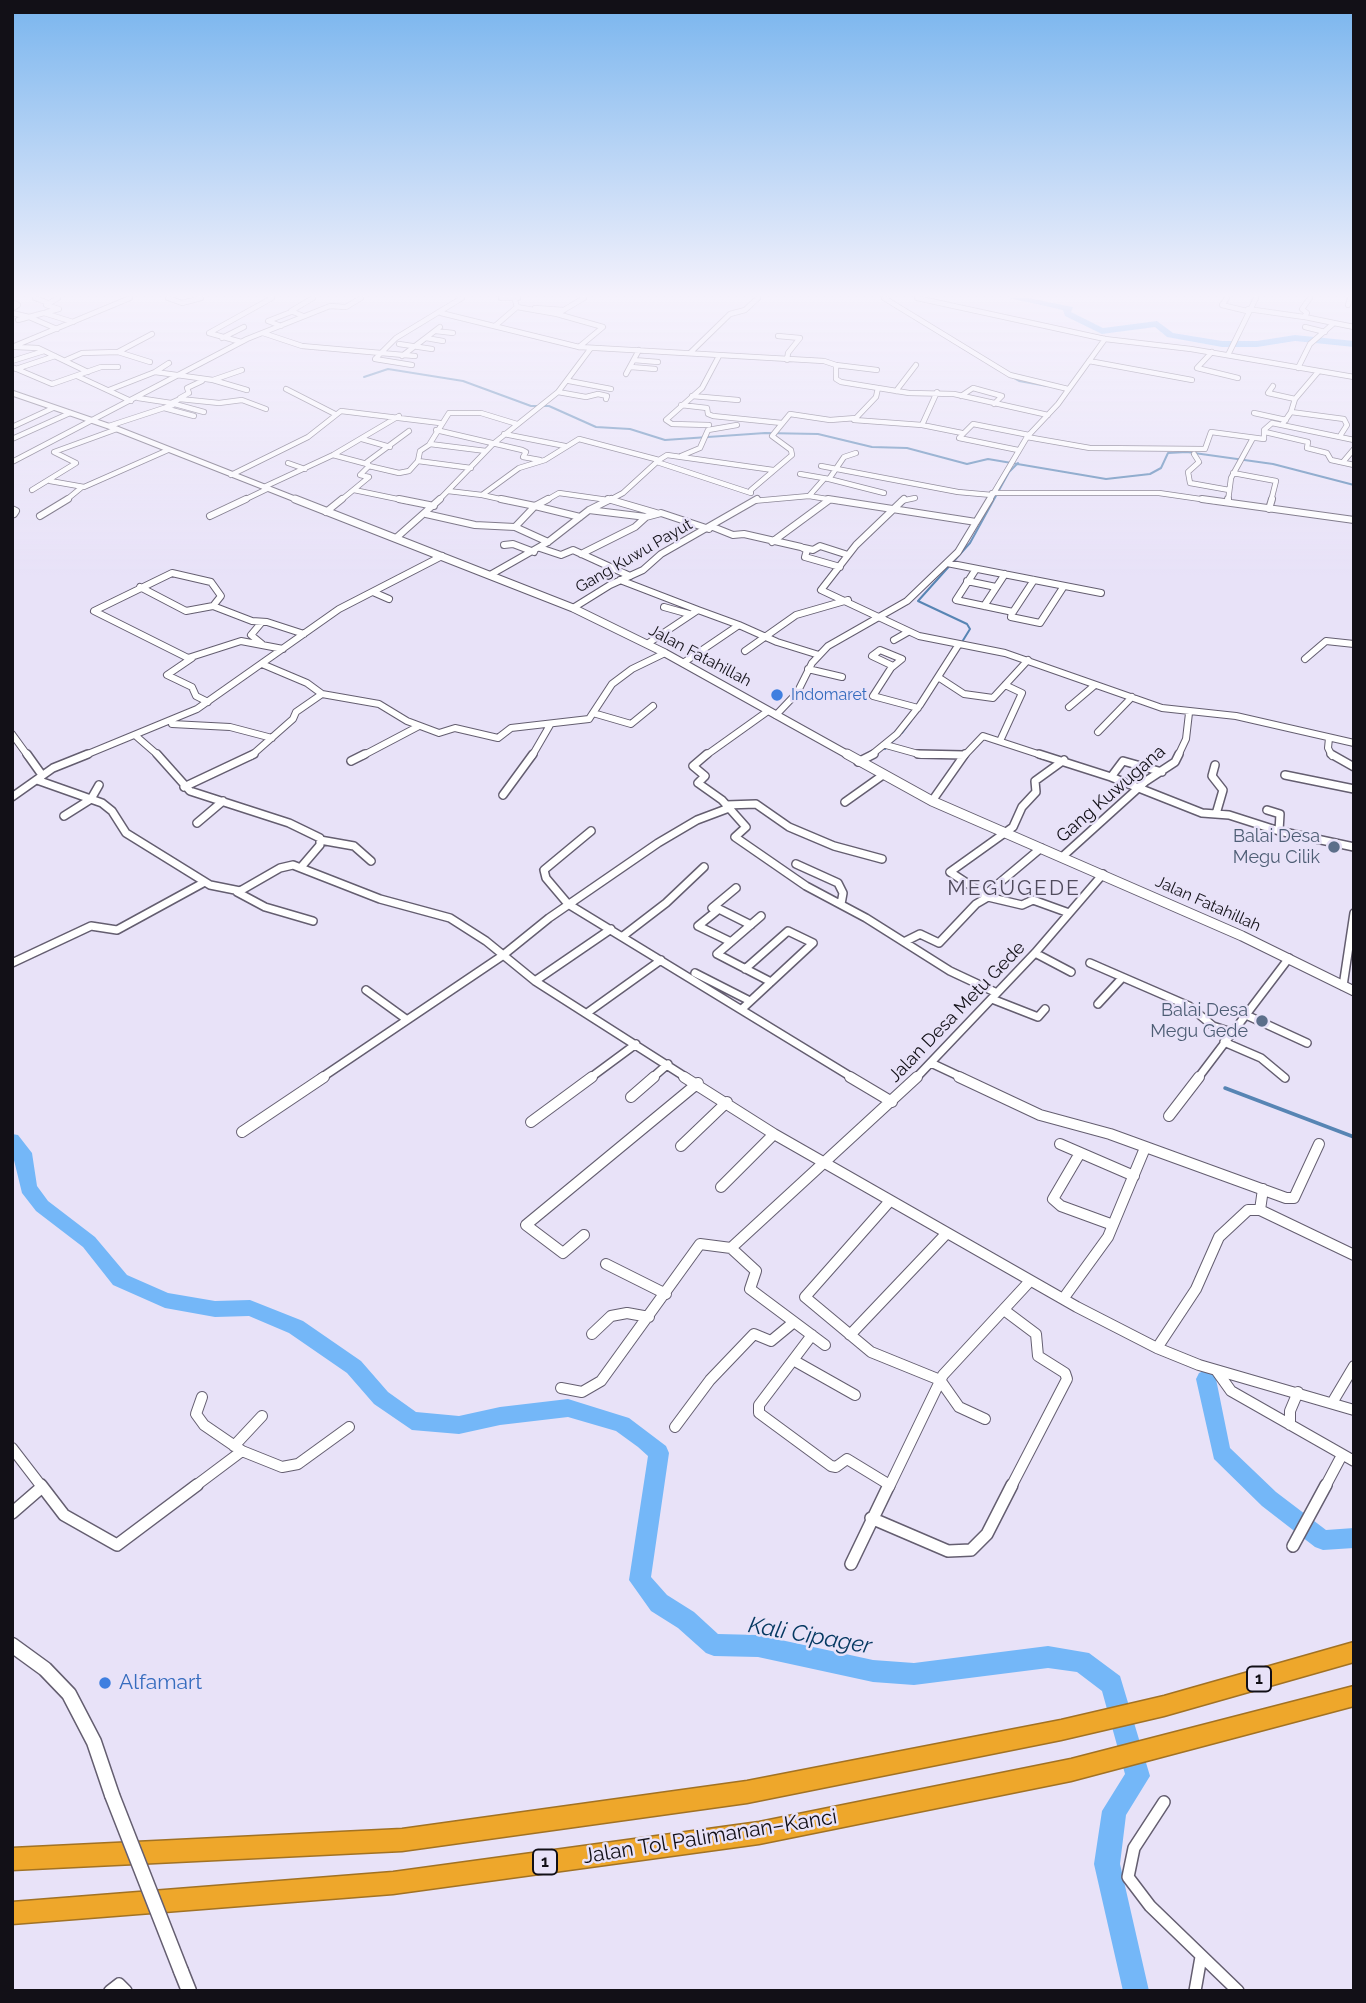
<!DOCTYPE html>
<html>
<head>
<meta charset="utf-8">
<style>
  body { margin:0 }
  #map { position:relative; width:1366px; height:2003px; overflow:hidden; background:#e8e2f8; font-family:Raleway,sans-serif }
  canvas { display:block }
  .frame { position:absolute; inset:0; border:14px solid #121017; pointer-events:none }
</style>
</head>
<body>
<div id="map">
<canvas width="1366" height="2003"></canvas>
<div class="frame"></div>
</div>
<script>
const ctx = document.querySelector('canvas').getContext('2d');
ctx.lineJoin = 'round';
const toPath = rows => new Path2D(rows.map(r => 'M' + r).join(''));
function stroke(path, color, width, dash) { ctx.strokeStyle = color; ctx.lineWidth = width; ctx.lineCap = dash ? 'butt' : 'round'; ctx.setLineDash(dash || []); ctx.stroke(path); }
function fill(path, color) { ctx.fillStyle = color; ctx.fill(path, 'evenodd'); }
function label(font, color, halo, rows, align = 'center') {
  ctx.font = font + ' Raleway,sans-serif'; ctx.lineWidth = 5; ctx.setLineDash([]); ctx.textBaseline = 'middle'; ctx.strokeStyle = halo; ctx.fillStyle = color; for (const [text, x, y, turn = 0] of rows) {
    ctx.save(); ctx.translate(x, y); ctx.rotate((+turn || 0) * Math.PI / 180); ctx.textAlign = isNaN(turn) ? turn : align; if (halo) ctx.strokeText(text, 0, 0); ctx.fillText(text, 0, 0); ctx.restore();
  }
}
const streamFar1 = toPath([
  [959,346,1019,381,1047,386],
  [364,377,388,369,463,381,531,406,549,406,596,427,630,429,665,440,765,433,818,434,872,447,907,448,967,464,988,459,1106,479,1150,474,1161,468,1168,453,1187,452,1273,464,1354,485],
  [962,642,970,629,967,624,918,601,970,543,1009,472,1018,463],
  [902,733,911,721],
  [885,749,897,737]
]);
const stream = toPath([
  [1225,1088,1354,1137]
]);
const river = toPath([
  [1009,298,1028,298,1073,307,1071,312,1103,328,1157,321,1173,333,1222,341,1257,341,1295,335,1354,341,1354,347,1295,341,1257,347,1222,347,1167,337,1155,327,1102,334,1065,316,1063,310,1009,298],
  [12,1134,18,1135,32,1153,37,1186,48,1201,95,1237,127,1275,168,1293,215,1301,250,1300,303,1321,361,1361,388,1392,416,1412,459,1416,500,1407,568,1399,629,1418,666,1446,669,1453,651,1577,667,1595,694,1612,718,1634,758,1635,873,1660,914,1663,1048,1646,1089,1653,1120,1676,1150,1776,1126,1815,1120,1864,1149,1991,1123,1991,1094,1864,1102,1811,1125,1774,1102,1691,1077,1672,1048,1668,914,1685,873,1682,758,1657,714,1656,706,1653,678,1628,651,1611,629,1580,648,1456,638,1447,616,1431,568,1417,500,1425,459,1434,412,1430,374,1404,347,1373,289,1333,249,1316,215,1317,165,1308,113,1285,83,1247,36,1211,22,1193,12,1152,12,1134],
  [1206,1370,1213,1373,1216,1379,1230,1448,1276,1492,1326,1530,1354,1528,1354,1548,1323,1550,1315,1547,1262,1506,1214,1459,1196,1379,1199,1373,1206,1370]
]);
const minorFar4 = toPath([
  [35,298,48,303],
  [168,298,182,303,201,298],
  [501,298,518,298],
  [884,298,1010,375,1068,389],
  [917,298,1105,339,1191,349,1354,377],
  [1227,298,1222,305,1247,311],
  [12,302,18,305,12,309],
  [1348,305,1350,298],
  [517,307,557,314],
  [535,308,564,310],
  [1248,309,1304,317,1307,313,1302,309,1310,298],
  [47,312,59,309,46,305,58,298],
  [12,313,29,317,44,313,73,322],
  [441,313,579,347,824,361,836,365,836,379,841,382,909,393,954,394,1048,415],
  [303,316,291,311,313,298],
  [1305,317,1334,323],
  [18,320,29,317,57,329],
  [281,326,268,321,291,312],
  [495,326,517,307,515,300],
  [1305,327,1325,332],
  [436,331,453,333],
  [263,333,302,346,415,356],
  [778,336,800,338,788,353,787,360],
  [222,338,244,327],
  [426,338,443,341],
  [241,342,209,333,272,298],
  [399,344,432,349],
  [12,347,130,298],
  [15,347,38,348,88,372],
  [579,347,603,327,557,314,584,298],
  [118,352,150,362],
  [1212,352,1197,368,1238,378],
  [690,353,730,314,745,310,758,298],
  [1228,355,1256,298],
  [402,356,440,327],
  [66,360,82,353,118,352,152,334],
  [634,360,658,362],
  [12,361,44,351],
  [1089,361,1192,380],
  [412,365,375,359,396,338,462,298],
  [836,365,877,370],
  [12,367,52,384,101,367,118,367],
  [631,367,655,369],
  [1298,368,1310,344,1334,323,1354,327],
  [16,369,55,356],
  [155,372,169,363],
  [626,374,639,350],
  [77,376,131,401],
  [213,380,242,370],
  [569,381,611,389],
  [1273,386,1268,393,1295,399],
  [286,389,335,414],
  [109,390,155,372,213,380,247,390],
  [896,391,916,365],
  [558,392,586,397,598,394,607,396,606,399],
  [692,396,738,400],
  [961,396,973,388,1002,396,994,404],
  [138,398,171,403,180,399,219,403,242,400,266,409],
  [180,398,189,393,187,388,202,381],
  [171,403,204,412],
  [681,405,707,408,708,414,713,416,782,423],
  [164,408,194,416],
  [1291,412,1295,399,1318,372],
  [1254,413,1286,420],
  [854,420,922,425,962,433],
  [709,425,672,424,666,420,702,388,719,356],
  [922,425,937,392],
  [1282,425,1291,412,1344,419,1347,425,1340,436],
  [109,426,173,405],
  [12,427,53,408],
  [436,430,522,450,526,452,523,457,540,460],
  [1265,432,1308,442,1307,448,1327,453,1331,460,1354,465],
  [504,434,565,446],
  [1027,437,1090,448,1205,449,1211,432,1264,439,1264,430,1272,423,1354,440],
  [12,439,70,413],
  [362,439,390,447],
  [430,444,486,451],
  [1018,450,959,438,973,424,1029,435],
  [1194,454,1199,462,1188,472,1190,483,1229,490],
  [333,455,367,464],
  [681,456,700,448,708,430,737,425],
  [659,460,667,455,773,470],
  [418,461,420,451,429,445,449,413,481,413,517,424],
  [12,462,247,339,330,306,346,307,361,298],
  [657,462,751,493],
  [1343,462,1354,449],
  [288,463,305,469],
  [369,466,399,473,409,471,418,461,471,468],
  [821,466,958,492,992,495],
  [1233,473,1276,481,1271,501],
  [800,474,829,479,844,457,856,453],
  [231,475,308,437,341,411,440,423],
  [829,479,884,493],
  [50,481,84,487,168,450],
  [264,487,333,455,399,416],
  [32,490,76,463,54,452,117,429],
  [354,490,407,501],
  [751,490,792,455,791,450,772,436,790,414,830,420,856,418,876,397,878,388],
  [448,491,482,495],
  [992,493,1159,493,1214,501],
  [809,496,824,479],
  [65,501,82,487],
  [242,501,267,489],
  [340,501,369,477,360,475,369,466,367,462,409,431],
  [438,501,493,444,558,392,591,348],
  [509,501,482,495,519,468,545,460,579,439,659,460,623,493,608,501],
  [545,501,559,493,615,501],
  [753,501,809,496,839,501],
  [901,501,915,498],
  [989,501,1027,437,1058,404,1105,339],
  [1228,501,1231,478,1253,438]
]);
const minorFar3 = toPath([
  [399,499,434,506],
  [501,499,535,506,515,527,548,542],
  [548,499,535,506,580,517],
  [608,499,656,513],
  [828,499,976,522],
  [904,499,856,545,821,590,919,636,1005,653,1162,708,1236,716,1354,743],
  [1202,499,1354,520],
  [1228,502,1228,499],
  [12,509,16,511,14,514],
  [1269,509,1272,499],
  [589,510,646,517,661,513,709,529],
  [326,512,342,499],
  [426,514,475,525,515,527],
  [40,516,68,499],
  [210,516,246,499],
  [713,527,733,535,744,534,801,547,807,550,805,557,840,567],
  [396,538,440,499],
  [548,542,589,510,611,499],
  [772,542,829,500],
  [504,545,513,544,534,552],
  [540,548,561,555,573,550,630,576],
  [804,548,813,550,820,546,848,555],
  [581,554,635,527,646,517],
  [947,563,1101,593],
  [976,569,956,600,1013,612,1034,580],
  [490,575,548,542],
  [620,580,698,610,647,644],
  [967,581,996,587],
  [140,587,186,611,213,606],
  [373,592,389,599],
  [984,606,1005,574],
  [664,607,689,614],
  [573,608,610,585,643,570,661,554,757,499],
  [698,610,739,625],
  [1012,612,1011,617,1040,623,1064,586],
  [262,622,251,635,262,644],
  [894,640,908,632],
  [283,649,241,641,188,658,94,611,172,573,211,582,221,596,213,606,252,621,267,622,304,634],
  [745,651,796,615,848,600],
  [192,658,167,675,192,687,196,696,208,702],
  [1305,659,1326,641,1354,644],
  [683,663,739,625,777,642,819,655],
  [262,664,307,683,322,694],
  [893,666,872,656,880,650,902,659,891,668,873,696,918,708],
  [808,669,842,677],
  [938,677,964,694,993,698,1028,660],
  [1069,707,1095,685],
  [593,713,631,724,653,706],
  [776,715,797,693,812,663,828,646,907,601,958,552,990,499],
  [172,724,230,727,272,738],
  [1098,732,1132,697],
  [12,734,28,756],
  [136,736,159,756],
  [1329,738,1328,748,1332,756],
  [1000,741,1022,693,1005,685],
  [886,745,922,755,964,755],
  [83,756,197,709,339,609,442,556],
  [251,756,293,719,296,712,322,694,379,704,407,721,439,733,455,728,498,738,511,728,589,719,612,684,632,669,665,653],
  [362,756,419,726],
  [532,756,550,725],
  [705,756,768,711],
  [870,756,897,734,920,705,959,644],
  [964,756,983,736,1044,756],
  [1178,756,1186,739,1189,713]
]);
const minorFar2 = toPath([
  [27,754,42,775],
  [157,754,190,791,289,823,320,838,320,845,302,866],
  [707,754,693,766,705,776,698,783,722,800,746,827,735,837,806,886,866,918,950,971,997,993],
  [918,754,964,755],
  [1039,754,1111,777,1123,761,1162,772],
  [1331,754,1354,767],
  [1064,760,1035,781,1036,792,1022,807,1013,827,950,872,988,897,1022,905,1033,900,1069,913],
  [351,761,365,754],
  [858,762,874,754],
  [1215,765,1212,776,1223,790,1216,814],
  [1285,775,1354,789],
  [1111,777,1202,813,1229,815,1279,831,1354,847],
  [37,780,102,803,112,811,126,833,210,885,240,891,280,868,293,865,380,899,450,918,486,941,535,981,687,1078],
  [184,787,254,754],
  [503,795,533,754],
  [12,797,53,768,88,754],
  [932,801,965,754],
  [845,802,883,775],
  [726,805,756,804,789,827,834,846,882,859],
  [1267,810,1280,814,1279,831],
  [64,816,91,799,99,785],
  [197,823,223,801],
  [591,831,544,870,546,878,568,904,853,1078],
  [320,840,354,846,371,861],
  [1062,857,1146,781,1175,762,1179,754],
  [796,864,838,883,843,893,841,904],
  [237,892,265,907,313,921],
  [985,895,1041,848],
  [712,908,736,888],
  [717,908,751,925],
  [719,909,698,926,731,942],
  [761,916,717,954,771,982],
  [623,936,666,903,704,867],
  [904,942,920,934,939,943,976,904,988,897],
  [1035,953,1071,972],
  [12,963,91,926,117,930,203,883],
  [1090,963,1189,1006,1213,1026,1231,1032],
  [695,973,750,1001],
  [535,981,611,929],
  [1343,986,1354,913],
  [366,990,406,1019],
  [992,999,1038,1017,1045,1009],
  [1098,1004,1122,978],
  [743,1008,813,943,788,931,745,969],
  [587,1013,661,960],
  [1244,1014,1307,1043],
  [1224,1042,1261,1058,1285,1078],
  [931,1063,963,1078],
  [321,1078,502,956,549,918,658,843,697,820,729,808],
  [590,1078,636,1044],
  [652,1078,668,1064],
  [916,1078,1035,953,1103,874],
  [1198,1078,1289,958]
]);
const minorFar1 = toPath([
  [684,1077,774,1134,1077,1307,1157,1348,1199,1365,1354,1410],
  [850,1077,892,1102],
  [959,1077,1040,1115,1110,1134,1286,1198,1294,1198,1319,1144],
  [631,1097,654,1077],
  [1169,1116,1199,1077],
  [531,1122,592,1077],
  [242,1132,324,1077],
  [1060,1144,1134,1176],
  [681,1146,727,1102],
  [1080,1153,1053,1199,1061,1206,1113,1225],
  [721,1187,774,1134],
  [1263,1189,1260,1210,1354,1255],
  [889,1202,805,1297,871,1352,940,1380,959,1407,985,1419],
  [584,1235,563,1253,526,1225,698,1083],
  [606,1264,666,1294],
  [1063,1299,1108,1237,1145,1148],
  [1004,1310,1036,1334,1038,1356,1065,1373,1067,1379,1011,1487],
  [592,1334,611,1316,627,1313,649,1317],
  [812,1335,759,1405,759,1413,831,1466,836,1467,847,1459,888,1484],
  [850,1335,946,1234],
  [825,1345,750,1289,756,1271,731,1248,917,1077],
  [1157,1348,1196,1289,1219,1237,1248,1210,1260,1210],
  [793,1360,855,1395],
  [1216,1370,1231,1391,1354,1461],
  [561,1388,582,1392,601,1381,700,1244,731,1248],
  [202,1397,196,1414,204,1425,242,1451,282,1467,298,1464,349,1427],
  [1332,1403,1354,1366],
  [1290,1425,1290,1411,1298,1392],
  [675,1427,710,1380,754,1334,771,1341,794,1322],
  [234,1446,262,1416],
  [12,1448,42,1487],
  [194,1487,242,1451],
  [889,1487,943,1375,1030,1281],
  [1325,1487,1342,1455]
]);
const minor = toPath([
  [41,1485,64,1515,117,1545,197,1485],
  [12,1513,42,1487],
  [871,1518,948,1551,971,1550,987,1534,1012,1485],
  [1293,1546,1326,1485],
  [851,1564,889,1485],
  [1164,1802,1134,1848,1128,1877,1150,1906,1238,1991],
  [110,1991,119,1984,126,1991],
  [1195,1991,1201,1957]
]);
const tertiaryFar3 = toPath([
  [12,393,117,429,300,501]
]);
const tertiaryFar2 = toPath([
  [295,499,573,608,665,653,850,756]
]);
const tertiaryFar1 = toPath([
  [847,754,932,801,1242,936,1354,991]
]);
const tertiary = toPath([
  [12,1645,45,1669,69,1694,94,1742,112,1795],
  [181,1971,189,1991]
]);
const motorway = toPath([
  [1354,1642,1354,1662,1164,1716,1061,1740,747,1803,402,1851,12,1870,12,1848,402,1829,747,1781,1061,1720,1164,1696,1354,1642],
  [1354,1686,1354,1706,1071,1781,759,1844,393,1894,12,1924,12,1902,393,1872,759,1822,1071,1759,1354,1686]
]);
const tertiaryBridge = toPath([
  [112,1795,181,1971]
]);
const markers = [
  [777,695,7,"#3f7fe0"],
  [1334,847,7,"#5c6f8a"],
  [1262,1021,7,"#5c6f8a"],
  [105,1683,7,"#3f7fe0"]
];
const farStreetnames = [
  ["Gang Kuwu Payut",634,556,-30],
  ["Jalan Fatahillah",700,656,28],
  ["Jalan Fatahillah",1208,904,24]
];
const farShopnames = [
  ["Indomaret",791,695]
];
const shields = [
  [1259,1679,24],
  [545,1862,24]
];
const shieldNames = [
  ["1",1259,1679],
  ["1",545,1862]
];
const streetNames = [
  ["Gang Kuwugana",1111,794,-41],
  ["Jalan Desa Metu Gede",957,1012,-46]
];
const serviceNames = [
  ["Balai Desa",1320,837],
  ["Megu Cilik",1320,858],
  ["Balai Desa",1248,1011],
  ["Megu Gede",1248,1032]
];
const quarterNames = [
  ["MEGUGEDE",1014,889]
];
const nearShopnames = [
  ["Alfamart",119,1683]
];
const nearStreetnames = [
  ["Jalan Tol Palimanan–Kanci",710,1837,-9]
];
const nearWaternames = [
  ["Kali Cipager",810,1636,10]
];
stroke(streamFar1, '#5785b4', 2);
stroke(stream, '#5785b4', 3.5);
fill(river, '#74b7f8');
stroke(minorFar4, '#645e70', 6);
stroke(minorFar3, '#645e70', 8);
stroke(minorFar2, '#645e70', 10);
stroke(minorFar1, '#645e70', 12);
stroke(minor, '#645e70', 14);
stroke(tertiaryFar3, '#645e70', 7);
stroke(tertiaryFar2, '#645e70', 9);
stroke(tertiaryFar1, '#645e70', 11);
stroke(tertiary, '#645e70', 17);
stroke(motorway, '#a17224', 3);
stroke(minorFar4, '#fff', 4.5);
stroke(minorFar3, '#fff', 6);
stroke(minorFar2, '#fff', 7);
stroke(minorFar1, '#fff', 10);
stroke(minor, '#fff', 11);
stroke(tertiaryFar3, '#fff', 5);
stroke(tertiaryFar2, '#fff', 7);
stroke(tertiaryFar1, '#fff', 9);
stroke(tertiary, '#fff', 14);
fill(motorway, '#eea72b');
stroke(tertiaryBridge, '#645e70', 17, []);
stroke(tertiaryBridge, '#fff', 14);
const sky = ctx.createLinearGradient(0, 0, 0, 579);
sky.addColorStop(0, '#79b5ee');
sky.addColorStop(0.51, '#f5f2fc');
sky.addColorStop(1, '#f5f2fc00');
ctx.fillStyle = sky;
ctx.fillRect(0, 0, 1366, 579);
for (const [x, y, r, color] of markers) { const dot = new Path2D(); dot.arc(x, y, r, 0, 2 * Math.PI); ctx.fillStyle = color; ctx.fill(dot); stroke(dot, '#e8e2f8', 2.5); }
label('16px', '#121017', '#e8e2f8', farStreetnames);
label('16px', '#366cbe', '#e8e2f8', farShopnames, 'left');
for (const [x, y, w] of shields) { const box = new Path2D(); box.roundRect(x - w / 2, y - 12.5, w, 25, 5); ctx.fillStyle = '#e8e2f8'; ctx.fill(box); stroke(box, '#121017', 2); }
label('bold 16px', '#121017', null, shieldNames);
label('18px', '#121017', '#e8e2f8', streetNames);
label('18px', '#4e5e75', '#e8e2f8', serviceNames, 'right');
ctx.letterSpacing = '2px';
label('21px', '#504b5d', '#e8e2f8', quarterNames);
ctx.letterSpacing = '0px';
label('21px', '#366cbe', '#e8e2f8', nearShopnames, 'left');
label('21px', '#121017', '#e8e2f8', nearStreetnames);
label('italic 23px', '#063962', '#e8e2f8', nearWaternames);
</script>
</body>
</html>
